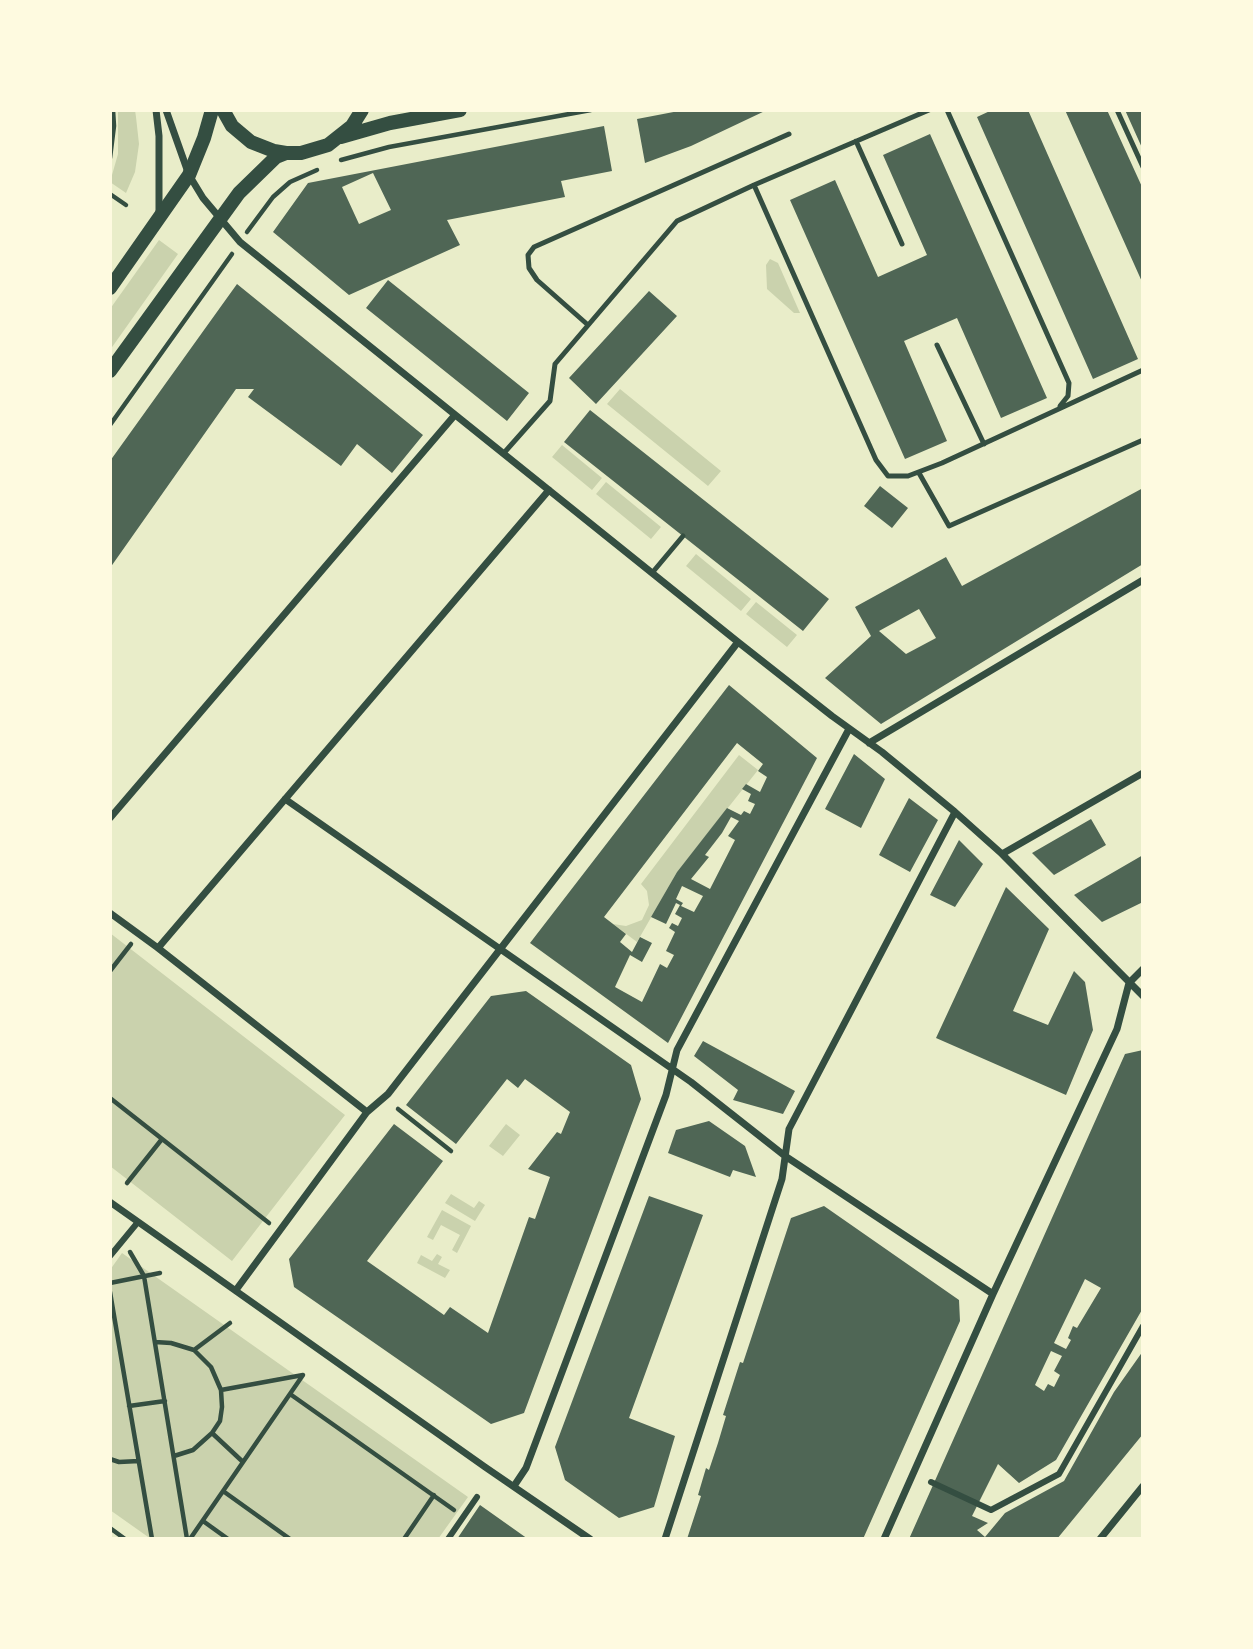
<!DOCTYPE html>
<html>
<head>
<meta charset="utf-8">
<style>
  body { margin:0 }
  #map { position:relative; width:1253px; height:1649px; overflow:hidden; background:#e9edc9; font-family:Commissioner,sans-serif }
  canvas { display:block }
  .frame { position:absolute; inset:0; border:112px solid #fefae0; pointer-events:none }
</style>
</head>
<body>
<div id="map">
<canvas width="1253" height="1649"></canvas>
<div class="frame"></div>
</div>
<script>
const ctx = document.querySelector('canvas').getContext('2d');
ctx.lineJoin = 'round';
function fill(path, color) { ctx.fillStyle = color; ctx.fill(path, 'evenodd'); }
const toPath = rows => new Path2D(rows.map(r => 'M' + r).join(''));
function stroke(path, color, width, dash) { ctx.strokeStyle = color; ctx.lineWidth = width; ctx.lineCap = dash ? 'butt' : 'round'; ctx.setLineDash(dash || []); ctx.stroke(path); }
const green = toPath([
  [118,110,135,110,136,117,139,144,135,172,126,193,110,182,118,154],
  [159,240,178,254,110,350,110,309],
  [770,259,778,263,800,313,794,313,767,289,766,265],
  [620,389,721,471,708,486,607,404],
  [562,445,602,478,592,490,552,457],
  [606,482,661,527,651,539,596,494],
  [696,554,751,599,741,611,686,566],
  [756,602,797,635,787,647,746,614],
  [739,755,758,770,677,872,637,942,613,924,626,926,642,920,649,905,647,891,641,884],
  [110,933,345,1115,232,1261,110,1166],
  [506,1124,520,1135,503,1156,489,1146],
  [451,1194,474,1208,479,1201,485,1205,475,1221,445,1203],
  [442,1210,471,1226,457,1253,452,1250,460,1235,441,1225,433,1240,427,1237],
  [122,1253,468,1497,438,1539,151,1539,110,1510,110,1270],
  [437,1254,442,1257,438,1264,450,1270,445,1278,417,1263,421,1255,432,1261]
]);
const building = toPath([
  [684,110,767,110,691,146,645,163,637,119],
  [992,110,1028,110,1138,359,1093,379,977,117],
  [1065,110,1107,110,1143,189,1143,284],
  [1125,110,1143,110,1143,150],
  [604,126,612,171,561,181,565,197,447,220,460,245,349,295,273,232,308,183],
  [373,173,391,210,359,224,342,187],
  [930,134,1047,398,1001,418,957,318,904,341,947,441,905,459,790,200,835,180,878,277,927,255,883,155],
  [388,280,529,393,507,421,366,308],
  [237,284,423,435,392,473,357,444,341,466,248,397,254,389,236,389,110,568,110,461],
  [649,291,677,316,596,404,569,378],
  [590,410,829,599,803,631,564,442],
  [880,486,908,508,892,528,864,506],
  [1143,488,1143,564,881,724,825,678,871,636,855,607,946,557,962,586],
  [919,609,936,638,906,654,879,631],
  [729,685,817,758,668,1043,530,943],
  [737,743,763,764,758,771,767,777,760,792,746,784,742,789,751,794,748,801,755,804,750,814,744,811,741,815,727,808,677,872,651,917,666,924,676,903,680,905,675,914,682,918,678,926,672,923,669,928,675,932,666,951,674,955,667,968,660,964,642,1002,615,987,630,955,642,962,652,943,640,937,632,952,620,942,626,934,604,917],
  [731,817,739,821,728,836,735,840,710,889,691,879,709,857,705,855,722,833],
  [682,886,703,896,694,912,681,906,683,903,676,899],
  [854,754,885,779,861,828,825,809],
  [909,798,938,820,910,872,879,855],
  [1091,819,1106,845,1054,875,1032,853],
  [959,840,983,864,955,907,930,895],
  [1143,855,1143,902,1102,922,1074,895],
  [1006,887,1049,929,1013,1011,1048,1025,1074,971,1085,982,1093,1030,1066,1095,936,1038],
  [526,991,631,1065,641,1099,524,1413,491,1424,294,1287,289,1259,394,1124,443,1161,367,1261,444,1315,450,1307,488,1333,529,1217,535,1219,550,1177,528,1169,557,1132,561,1134,570,1112,525,1079,518,1088,507,1079,456,1144,406,1105,491,996],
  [703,1041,795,1091,783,1114,733,1100,738,1090,694,1056],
  [1143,1050,1143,1308,1056,1460,1019,1483,998,1464,972,1516,988,1523,977,1530,985,1537,1005,1513,1064,1481,1114,1392,1143,1351,1143,1434,1057,1539,909,1539,1125,1054],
  [1085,1279,1101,1288,1077,1328,1073,1326,1068,1338,1071,1340,1066,1349,1054,1343],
  [1051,1351,1062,1356,1054,1371,1060,1375,1054,1387,1048,1384,1044,1391,1035,1385],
  [709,1121,745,1146,756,1177,733,1170,730,1177,668,1153,676,1130],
  [649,1196,703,1215,629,1418,675,1436,654,1507,619,1518,565,1480,555,1447],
  [824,1206,959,1300,960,1321,863,1539,687,1539,701,1496,698,1495,706,1468,709,1470,718,1443,726,1416,723,1415,740,1362,743,1363,791,1218],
  [480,1505,528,1539,457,1539]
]);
const path = toPath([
  [110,158,114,126,113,110],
  [341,160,389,147,591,110],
  [110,194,126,205],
  [247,232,273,197,290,182,317,170],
  [110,425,232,254],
  [110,971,131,944],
  [110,1098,269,1223],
  [398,1109,451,1151],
  [127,1183,162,1139],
  [130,1252,144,1276,187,1539],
  [110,1283,160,1273],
  [110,1292,152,1539],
  [155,1342,171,1343,194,1350,211,1367,221,1390,222,1407,220,1421,212,1433,193,1450,174,1456],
  [194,1350,230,1323],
  [221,1390,303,1375],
  [290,1394,454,1510],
  [129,1406,165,1401],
  [212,1433,243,1462],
  [110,1459,119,1462,139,1461],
  [223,1491,290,1539],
  [203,1521,228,1539],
  [110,1528,125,1539],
  [190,1539,303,1375],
  [404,1539,434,1495]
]);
const service = toPath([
  [947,110,1069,383,1068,396,1060,406],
  [1117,110,1143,167],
  [856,141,902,244],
  [754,185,876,460,888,476,908,476,942,463,1143,370],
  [588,325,537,280,529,268,528,255,534,247,789,134],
  [937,345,984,444],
  [503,454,550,401,555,364,677,221,754,185,929,110],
  [919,473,949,526,1143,440],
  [652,573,683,536]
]);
const pedestrian = toPath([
  [110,1256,138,1222],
  [931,1482,991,1510,1059,1474,1143,1326],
  [448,1539,477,1497]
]);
const minor = toPath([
  [156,110,159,136,159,214],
  [166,110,189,175,203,198,240,242,738,642,832,716,882,752,955,812,1002,854,1143,996],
  [869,743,1143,580],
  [285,799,691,1082,785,1156,993,1294],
  [110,818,454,416],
  [1002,854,1143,773],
  [110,913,158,948,367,1112],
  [158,948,549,490],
  [110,1202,485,1467,590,1539],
  [236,1290,367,1112,388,1094,738,642],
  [514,1486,526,1468,666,1095,677,1050,849,729],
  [665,1539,782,1179,789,1129,955,812],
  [884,1539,993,1294,1117,1029,1129,983,1143,969],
  [1100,1539,1143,1486]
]);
const secondary = toPath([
  [223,110,232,126,251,142,274,151,286,153,301,153,328,145,352,126,362,110],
  [341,137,390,123,460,110],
  [110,288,189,175,204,138,212,110],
  [110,371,239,193,276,157,286,153]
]);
fill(green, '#cad2ad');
fill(building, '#4f6655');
stroke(path, '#344e41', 4.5);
stroke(service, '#344e41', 5);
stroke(pedestrian, '#344e41', 6);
stroke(minor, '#344e41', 7);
stroke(secondary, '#344e41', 14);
</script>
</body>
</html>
